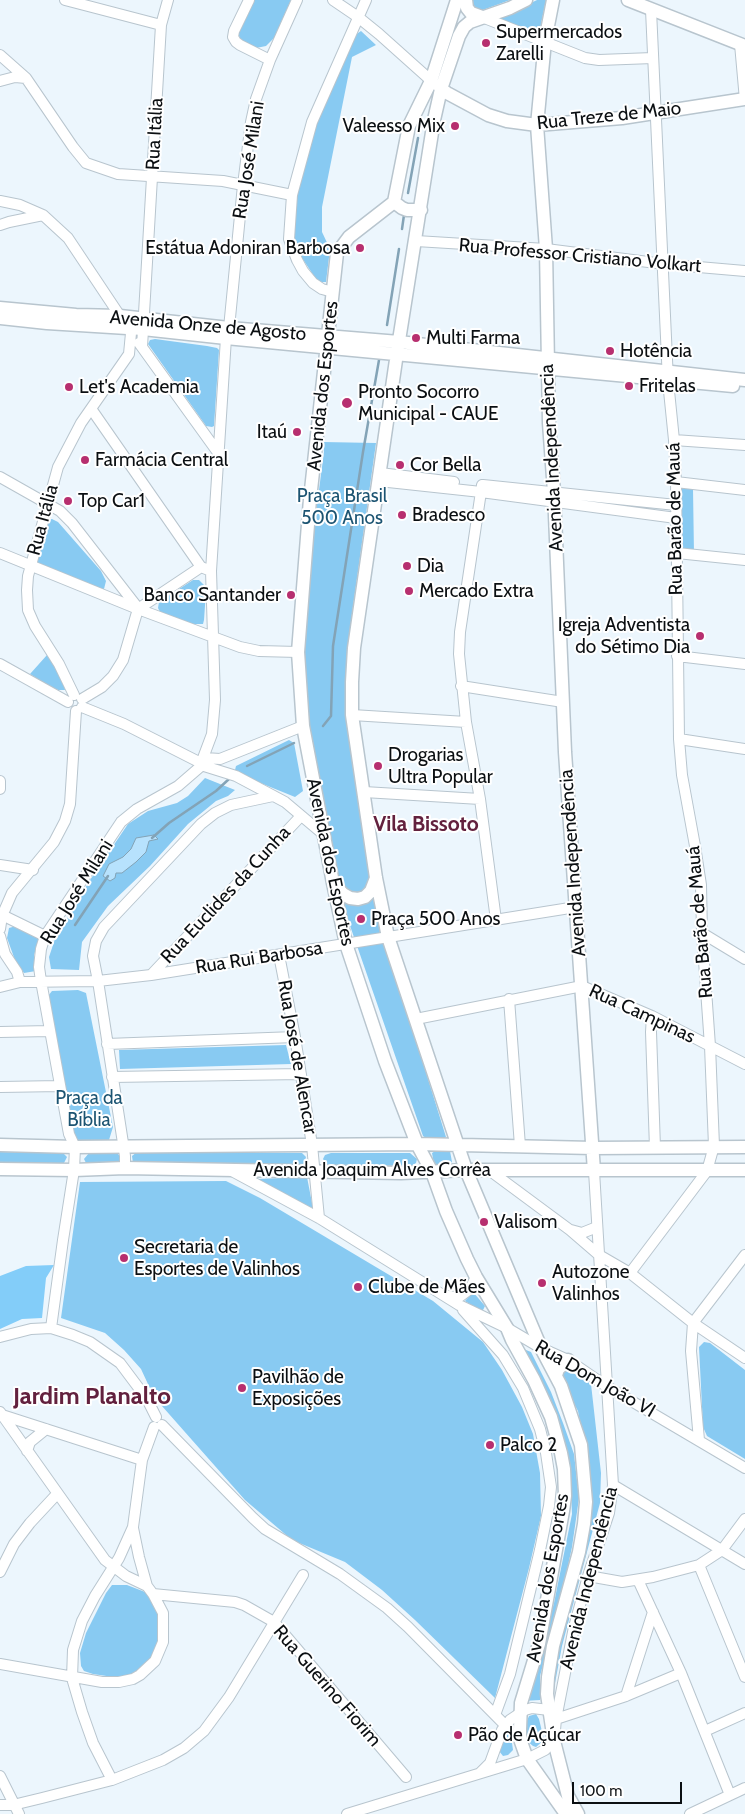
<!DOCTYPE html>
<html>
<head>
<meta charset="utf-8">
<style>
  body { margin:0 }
  #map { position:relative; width:745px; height:1814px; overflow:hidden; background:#ecf6fd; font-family:Cabin,sans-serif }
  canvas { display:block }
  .scale { position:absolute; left:572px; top:1782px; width:110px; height:22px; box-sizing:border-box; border:2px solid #0b0f12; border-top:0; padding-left:6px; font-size:15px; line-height:18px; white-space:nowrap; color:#0b0f12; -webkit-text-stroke:4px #fff; paint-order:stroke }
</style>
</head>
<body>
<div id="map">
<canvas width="745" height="1814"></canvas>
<div class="scale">100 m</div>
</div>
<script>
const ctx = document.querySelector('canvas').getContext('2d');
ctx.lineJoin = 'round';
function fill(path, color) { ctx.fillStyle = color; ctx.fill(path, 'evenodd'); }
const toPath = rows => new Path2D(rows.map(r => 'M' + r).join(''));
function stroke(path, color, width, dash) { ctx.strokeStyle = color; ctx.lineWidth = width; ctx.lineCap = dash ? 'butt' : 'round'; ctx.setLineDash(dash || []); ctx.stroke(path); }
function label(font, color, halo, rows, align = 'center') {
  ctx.font = font + ' Cabin,sans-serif'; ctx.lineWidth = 4; ctx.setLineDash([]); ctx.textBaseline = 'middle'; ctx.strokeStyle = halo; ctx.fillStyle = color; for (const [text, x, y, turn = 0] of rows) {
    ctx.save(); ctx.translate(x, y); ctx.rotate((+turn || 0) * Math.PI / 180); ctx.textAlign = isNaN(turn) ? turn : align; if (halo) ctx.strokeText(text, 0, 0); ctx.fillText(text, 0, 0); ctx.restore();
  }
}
const green = toPath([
  [252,0,291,0,274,38,266,46,256,48,241,40,238,34],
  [472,0,510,0,480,11,473,6],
  [537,0,546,0,539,34,496,20],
  [361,31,376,45,352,57,322,207,322,232,330,249,326,282,318,282,302,258,296,246,293,233,294,204,313,132,355,35],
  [155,339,207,346,217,348,219,350,214,426,212,427,206,426,204,423,148,344,150,340],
  [323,442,376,443,351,621,346,705,363,815,370,881,381,927,446,1137,437,1142,429,1140,423,1136,347,917,334,874,307,725,303,610,324,452],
  [678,488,693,489,694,554,678,552],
  [52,519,58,522,101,571,106,581,104,589,97,588,37,565,37,561,47,520],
  [193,580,199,580,204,585,206,591,204,620,203,624,193,624,160,612,158,608,159,602],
  [47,655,57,670,64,683,65,690,58,690,49,686,30,674],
  [289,740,294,743,303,791,295,797,253,780,235,770,236,766],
  [205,778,235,790,228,796,216,801,188,824,150,866,108,906,82,942,79,970,51,969,49,957,55,939,90,880,128,824,148,811,177,803,188,796],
  [16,926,40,937,34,955,36,971,24,973,15,960,7,938,9,928],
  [78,990,86,993,113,1127,109,1140,99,1142,81,1143,74,1136,48,996,52,991],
  [286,1045,291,1064,120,1069,119,1050],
  [446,1149,450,1151,452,1162,448,1165,434,1164,432,1153,437,1150],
  [0,1152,63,1153,67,1157,63,1165,0,1164],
  [116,1152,121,1157,122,1162,90,1165,86,1163,84,1159,89,1153],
  [137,1152,302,1153,306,1157,303,1166,133,1163,132,1156],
  [331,1153,410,1153,417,1159,416,1163,411,1166,327,1165,323,1159,325,1155],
  [307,1177,312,1203,312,1207,309,1209,258,1179],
  [226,1181,260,1198,433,1301,483,1342,502,1370,522,1407,533,1434,540,1473,541,1516,529,1568,495,1698,415,1620,382,1590,345,1562,292,1540,245,1500,154,1397,141,1369,124,1350,105,1333,61,1318,80,1182],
  [473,1292,485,1306,482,1312,465,1301],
  [704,1342,710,1343,745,1370,745,1459,707,1436,703,1427,699,1347],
  [521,1348,531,1352,551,1392,563,1423,574,1454,579,1498,572,1547,560,1603,540,1676,540,1700,523,1701,542,1647,554,1603,572,1514,570,1470,559,1426],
  [565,1368,591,1384,601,1473,600,1503,562,1646,552,1699,551,1678,588,1527,583,1440,578,1411,559,1376],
  [112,1585,127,1585,145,1592,160,1606,158,1646,154,1661,139,1673,120,1678,93,1674,84,1671,81,1666,80,1653,86,1633,106,1593],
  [536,1714,539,1719,544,1740,536,1747,533,1746,527,1741,526,1732,526,1723,529,1716],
  [508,1733,511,1736,513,1750,508,1755,503,1756,499,1751,505,1736]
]);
const forest = toPath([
  [54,1265,46,1278,42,1318,22,1319,0,1329,0,1276,26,1266]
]);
const water = toPath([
  [154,835,158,839,149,841,146,852,136,862,122,873,116,873,115,878,110,881,103,876,109,864,123,857,131,849,136,838,154,835]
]);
const stream = toPath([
  [408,193,418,138],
  [402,229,404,215],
  [387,325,399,249],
  [323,726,331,716,333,646,363,452,379,360],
  [247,766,294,743],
  [152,838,169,823,216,791,229,779],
  [75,925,108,876]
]);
const minor = toPath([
  [65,0,161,25],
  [249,0,234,31,233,37,236,42,240,45,270,60],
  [333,0,358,17,379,34,436,85],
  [482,17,585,58,599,60,653,58],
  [740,44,745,100],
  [0,55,26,78,73,147,86,163,118,174,223,181,292,195],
  [0,81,15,77,26,78],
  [0,201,20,205,43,215,68,238,120,316],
  [0,225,9,222,43,215],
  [416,241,546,249,664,264,745,271],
  [333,292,322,289,313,283,303,271,297,260,289,239,292,195,312,122,366,0],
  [229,328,243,185,251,122,256,99,270,60,297,0],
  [139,343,219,454],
  [142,347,161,25,168,0],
  [92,410,201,567,211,571],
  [674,440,745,445],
  [380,473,454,482],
  [0,477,60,511,72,523,138,608],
  [379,481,481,492,676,518],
  [676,482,745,490],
  [482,485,460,632,459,654,466,722,480,799,496,920],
  [483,485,676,505],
  [0,553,138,609,240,647,259,651,298,652],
  [677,553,745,560],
  [677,656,745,664],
  [0,664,68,702],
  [461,686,563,702],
  [74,695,59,664,35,626,28,610,27,590,28,576,58,467,81,423,129,354,131,333],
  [82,699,102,687,113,676,123,660,138,609,201,567],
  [82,707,124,724,197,761],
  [352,715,466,722],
  [679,739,745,749],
  [203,758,212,734,215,700,211,571,226,338],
  [205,758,220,759,303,726],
  [204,766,236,776,285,802,323,834],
  [0,781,0,789],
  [364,792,480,799],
  [0,865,33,870],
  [0,914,45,936],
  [0,929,2,916,12,893,54,842,65,821,70,804,76,711],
  [702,933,745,959],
  [0,936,5,954,17,972,20,982],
  [279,955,295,1037,312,1145,319,1218],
  [151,975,301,816],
  [0,987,20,982,98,981,151,975,576,907],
  [509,999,520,1146],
  [652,1016,651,1032,655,1148],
  [416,1019,582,986,652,1016,745,1064],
  [0,1032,50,1031],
  [107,1044,295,1037],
  [112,1077,301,1074],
  [0,1087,60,1086],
  [125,1168,125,1156,98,981,93,956,96,941,104,927,201,824,215,813,231,805,273,796],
  [489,1170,570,1230,599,1255,630,1273,693,1323,745,1358],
  [232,1171,319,1218,459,1305,507,1328,541,1348,568,1360,606,1386,745,1468],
  [571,1230,582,1233,597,1227],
  [630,1273,707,1171,714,1146,710,1046,702,933,701,885,695,846,682,775,679,739,676,482,674,440,668,381,651,10],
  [448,1296,458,1298,470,1289,476,1277],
  [463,1310,503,1355,523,1388,540,1429,546,1453,551,1487,549,1506,540,1550,510,1674,495,1715],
  [51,1328,63,1240,74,1170,75,1147,69,1134,41,981,39,967,41,949,45,936,121,822,137,809,178,786,200,767],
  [0,1337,31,1329,51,1328,73,1335,90,1342,120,1363,147,1399,156,1417],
  [0,1412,105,1560,126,1576,147,1586,153,1594,235,1602,244,1605,274,1622,406,1777],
  [2,1415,142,1460],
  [162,1425,253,1518,265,1529,340,1574,387,1608,408,1627,505,1725],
  [699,1440,691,1351,693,1323,745,1255],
  [27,1451,30,1442,46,1429],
  [613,1485,745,1564],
  [133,1528,139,1557,147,1586],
  [699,1565,745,1677],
  [0,1572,14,1544,30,1523,57,1494],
  [588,1576,622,1582,653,1577,699,1565,722,1550,745,1519],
  [638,1580,681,1673,730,1795],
  [0,1664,102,1682,119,1682,133,1679,140,1675,155,1661,163,1642,163,1613,153,1594],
  [626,1696,653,1612],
  [556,1719,626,1696,681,1673],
  [705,1731,745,1713],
  [480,1773,490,1763,502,1730,510,1720,525,1710,532,1708,549,1710,553,1714],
  [0,1776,19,1814],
  [112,1780,93,1743,82,1712,72,1678,73,1650,82,1621,95,1596,119,1558,133,1527,142,1460,154,1427],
  [0,1805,13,1805,42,1798,112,1780,163,1760,184,1748,204,1731,229,1697,303,1575],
  [347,1814,527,1759,545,1750,554,1741,556,1719,574,1627,588,1576,609,1513,613,1485,594,1171],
  [690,1814,745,1788]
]);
const major = toPath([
  [457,0,431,81,409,126,394,202,349,237,337,253,310,499,298,652,303,726,333,883,346,944,385,1061,417,1144,432,1172,446,1211,467,1259,476,1277,507,1328,512,1340,534,1380,551,1417,561,1453,564,1469,565,1496,563,1511,539,1644,521,1703,520,1729,520,1739,527,1759,566,1814],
  [466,0,467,8,471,13,482,17],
  [526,0,510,8,470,22,464,27,459,36,441,89,434,120,397,353,367,559,354,648,352,682,352,715,376,878,388,937,466,1170,541,1348,561,1386,581,1445,586,1502,584,1524,579,1552,553,1646,548,1677,547,1694,554,1741,568,1796,578,1814],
  [553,0,545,41,537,125,546,249,549,423,554,492,565,752,594,1171],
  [628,0,745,46],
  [441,89,447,93,488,115,507,121,537,125,622,118,745,99],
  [394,202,402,208,407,210,421,210],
  [0,308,76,315,120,316,229,328,399,342,745,380],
  [0,318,47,323,143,329,226,338,733,386],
  [333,883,343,894,350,898,358,899,365,897,371,891,376,878],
  [0,1145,75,1147,417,1144,593,1148,745,1147],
  [0,1169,74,1170,125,1168,401,1173,466,1170,745,1170],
  [556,1375,558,1369,568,1360]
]);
const markers = [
  [486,43,5,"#b72f6f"],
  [455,126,5,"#b72f6f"],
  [360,248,5,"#b72f6f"],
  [416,338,5,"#b72f6f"],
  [610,351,5,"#b72f6f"],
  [629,386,5,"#b72f6f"],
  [69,387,5,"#b72f6f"],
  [347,403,6,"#b72f6f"],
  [297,432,5,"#b72f6f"],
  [85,460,5,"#b72f6f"],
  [400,465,5,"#b72f6f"],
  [68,501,5,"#b72f6f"],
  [402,515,5,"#b72f6f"],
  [407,566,5,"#b72f6f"],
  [409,591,5,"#b72f6f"],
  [291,595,5,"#b72f6f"],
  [700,636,5,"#b72f6f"],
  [378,766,5,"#b72f6f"],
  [361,919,5,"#b72f6f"],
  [484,1222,5,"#b72f6f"],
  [124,1258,5,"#b72f6f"],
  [542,1283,5,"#b72f6f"],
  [358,1287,5,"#b72f6f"],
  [242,1388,5,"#b72f6f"],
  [490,1445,5,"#b72f6f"],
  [458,1735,5,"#b72f6f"]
];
const poiNames = [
  ["Supermercados",496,32],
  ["Zarelli",496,54],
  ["Valeesso Mix",445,126,"right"],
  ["Estátua Adoniran Barbosa",350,248,"right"],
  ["Multi Farma",426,338],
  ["Hotência",620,351],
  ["Fritelas",639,386],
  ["Let's Academia",79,387],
  ["Pronto Socorro",358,392],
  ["Municipal - CAUE",358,414],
  ["Itaú",287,432,"right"],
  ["Farmácia Central",95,460],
  ["Cor Bella",410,465],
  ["Top Car1",78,501],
  ["Bradesco",412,515],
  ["Dia",417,566],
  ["Mercado Extra",419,591],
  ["Banco Santander",281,595,"right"],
  ["Igreja Adventista",690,625,"right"],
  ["do Sétimo Dia",690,647,"right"],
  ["Drogarias",388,755],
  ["Ultra Popular",388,777],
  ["Praça 500 Anos",371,919],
  ["Valisom",494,1222],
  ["Secretaria de",134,1247],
  ["Esportes de Valinhos",134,1269],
  ["Autozone",552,1272],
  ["Valinhos",552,1294],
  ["Clube de Mães",368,1287],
  ["Pavilhão de",252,1377],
  ["Exposições",252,1399],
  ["Palco 2",500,1445],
  ["Pão de Açúcar",468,1735]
];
const streetNames = [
  ["Rua Treze de Maio",609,116,-6],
  ["Rua Itália",155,134,-87],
  ["Rua José Milani",249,160,-81],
  ["Rua Professor Cristiano Volkart",580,256,5],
  ["Avenida Onze de Agosto",208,326,5],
  ["Avenida dos Esportes",323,386,-84],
  ["Avenida Independência",552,458,-93],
  ["Rua Barão de Mauá",675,519,-91],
  ["Rua Itália",43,520,-75],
  ["Avenida dos Esportes",330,862,78],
  ["Avenida Independência",573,863,-94],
  ["Rua José Milani",77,892,-58],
  ["Rua Euclides da Cunha",226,895,-47],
  ["Rua Barão de Mauá",700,922,-95],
  ["Rua Rui Barbosa",259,958,-9],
  ["Rua Campinas",642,1014,25],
  ["Rua José de Alencar",297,1057,80],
  ["Avenida Joaquim Alves Corrêa",372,1170],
  ["Rua Dom João VI",595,1379,30],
  ["Avenida dos Esportes",548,1578,-80],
  ["Avenida Independência",589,1578,-76],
  ["Rua Guerino Fiorim",327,1686,49]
];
const parkNames = [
  ["Praça Brasil",342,496],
  ["500 Anos",342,518],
  ["Praça da",89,1098],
  ["Bíblia",89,1120]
];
const quarterNames = [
  ["Vila Bissoto",426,825]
];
const districtNames = [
  ["Jardim Planalto",92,1397]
];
fill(green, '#88caf2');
fill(forest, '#83cdf9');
fill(water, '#b7e2fd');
stroke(water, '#83a3b6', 1);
stroke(stream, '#83a3b6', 2.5);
stroke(minor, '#b8c5ce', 12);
stroke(major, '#b8c5ce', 15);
stroke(minor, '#fff', 10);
stroke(major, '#fff', 12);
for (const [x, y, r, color] of markers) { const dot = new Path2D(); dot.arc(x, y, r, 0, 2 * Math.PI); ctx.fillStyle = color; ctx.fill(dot); stroke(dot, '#fff', 2); }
label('19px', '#0b0f12', '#fff', poiNames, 'left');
label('19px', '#0b0f12', '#fff', streetNames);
label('19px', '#1c5472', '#fff', parkNames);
label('bold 21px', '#63213e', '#fff', quarterNames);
label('bold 24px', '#63213e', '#fff', districtNames);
</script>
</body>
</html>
